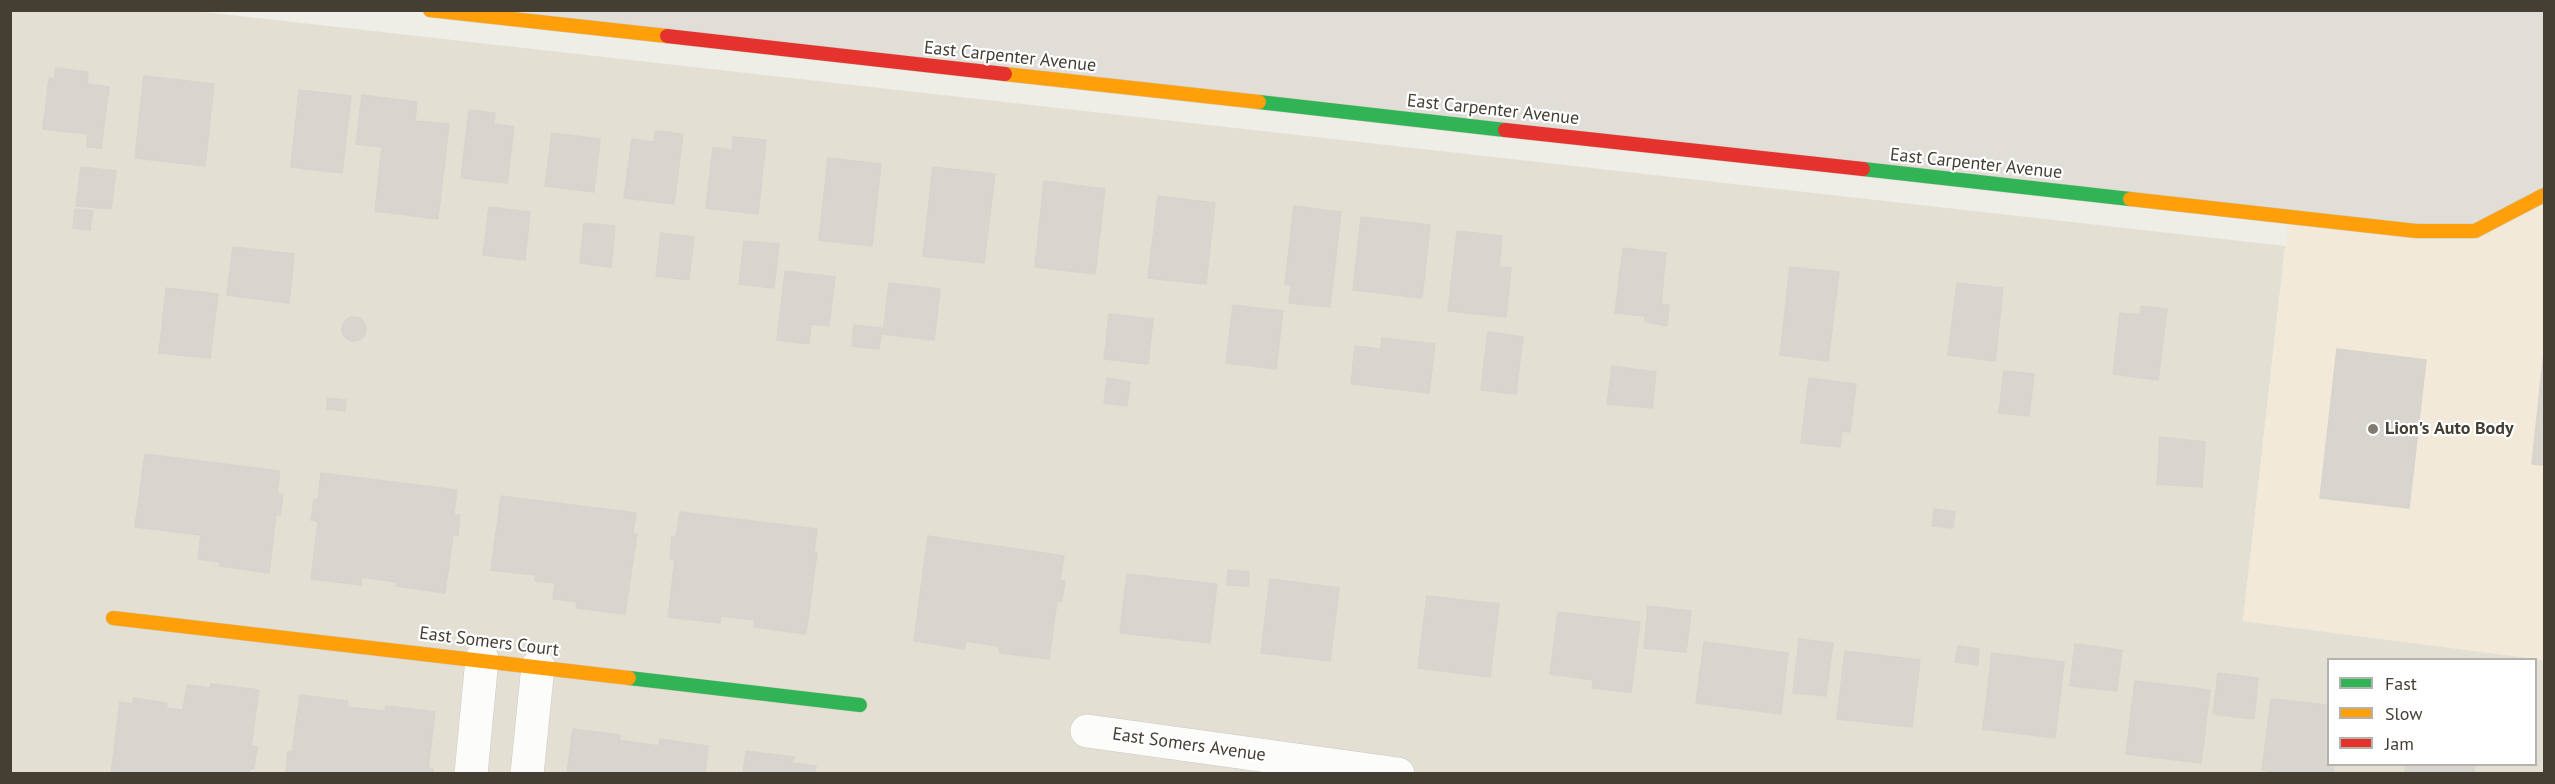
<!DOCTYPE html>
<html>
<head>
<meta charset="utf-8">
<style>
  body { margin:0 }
  #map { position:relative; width:2555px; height:784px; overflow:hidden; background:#eeede6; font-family:"PT Sans",sans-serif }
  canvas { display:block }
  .frame { position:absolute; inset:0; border:12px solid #443e33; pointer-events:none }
  .legend { position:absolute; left:2327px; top:658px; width:210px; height:108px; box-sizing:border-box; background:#fff; border:2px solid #b4b2ad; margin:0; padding:8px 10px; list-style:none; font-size:18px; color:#443e33 }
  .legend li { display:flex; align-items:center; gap:12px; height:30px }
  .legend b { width:30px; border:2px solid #b4b2ad }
</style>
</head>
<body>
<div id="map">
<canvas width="2555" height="784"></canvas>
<div class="frame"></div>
<ul class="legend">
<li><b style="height:8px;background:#30b455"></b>Fast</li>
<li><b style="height:8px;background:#ff9f0a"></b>Slow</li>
<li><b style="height:8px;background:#e5322d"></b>Jam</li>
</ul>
</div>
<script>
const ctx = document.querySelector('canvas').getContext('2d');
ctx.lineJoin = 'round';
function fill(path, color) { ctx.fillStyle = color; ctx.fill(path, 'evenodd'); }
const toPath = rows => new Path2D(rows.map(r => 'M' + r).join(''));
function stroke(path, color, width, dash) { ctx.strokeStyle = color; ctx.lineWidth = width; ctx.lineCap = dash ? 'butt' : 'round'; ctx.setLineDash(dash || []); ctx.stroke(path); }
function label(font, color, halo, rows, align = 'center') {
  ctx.font = font + ' "PT Sans",sans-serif'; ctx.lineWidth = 4.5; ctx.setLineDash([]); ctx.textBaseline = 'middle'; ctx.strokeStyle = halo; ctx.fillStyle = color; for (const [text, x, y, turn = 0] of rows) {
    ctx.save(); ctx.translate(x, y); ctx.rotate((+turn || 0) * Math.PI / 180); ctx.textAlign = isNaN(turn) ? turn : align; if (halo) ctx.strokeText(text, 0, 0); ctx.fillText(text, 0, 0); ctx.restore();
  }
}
const residential = toPath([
  [10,11,195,11,2285,246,2243,621,2544,660,2544,773,11,773],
  [2328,660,2536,660,2536,764,2328,764]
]);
const commercial = toPath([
  [2544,195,2544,660,2243,621,2289,217]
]);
const industrial = toPath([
  [430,11,2544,11,2544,195,2475,231]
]);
const building = toPath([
  [56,68,88,72,87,84,109,87,101,148,87,147,88,134,43,129,49,78,54,79,56,68],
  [144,76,214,84,205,166,135,158,144,76],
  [299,90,351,96,342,173,291,167,299,90],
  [362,95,417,102,415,121,449,124,438,219,375,211,382,147,356,144,362,95],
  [469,110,495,113,494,124,514,127,507,183,461,178,469,110],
  [655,131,683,134,674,204,624,198,632,139,654,142,655,131],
  [552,133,600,139,594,192,545,186,552,133],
  [733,137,766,140,758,214,706,208,713,148,732,150,733,137],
  [828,158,881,164,872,246,819,240,828,158],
  [81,167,116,171,111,209,76,206,81,167],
  [933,167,995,174,984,263,923,256,933,167],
  [1044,181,1105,189,1095,274,1035,267,1044,181],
  [1158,196,1215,203,1206,284,1148,278,1158,196],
  [1294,206,1341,212,1330,307,1289,303,1291,285,1285,284,1294,206],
  [489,207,530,212,525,260,483,255,489,207],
  [75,209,93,211,90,230,73,228,75,209],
  [1361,217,1430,225,1422,298,1353,290,1361,217],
  [584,223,615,226,611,267,580,263,584,223],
  [1457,231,1502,236,1499,267,1511,268,1506,317,1448,311,1457,231],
  [661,233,694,237,689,280,656,276,661,233],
  [744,241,779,244,774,288,739,284,744,241],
  [233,247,294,254,289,303,227,295,233,247],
  [1623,248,1666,253,1661,304,1669,305,1667,326,1645,322,1645,316,1615,313,1623,248],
  [1790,267,1839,272,1828,361,1780,355,1790,267],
  [785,271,835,277,829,326,811,324,809,344,777,340,785,271],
  [889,283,940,289,934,340,883,334,889,283],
  [1957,283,2003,288,1995,361,1948,355,1957,283],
  [166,288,218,294,210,358,159,353,166,288],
  [1233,305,1283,311,1276,369,1226,363,1233,305],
  [2141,306,2167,309,2158,380,2113,374,2120,313,2140,315,2141,306],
  [1109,314,1153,319,1148,364,1104,359,1109,314],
  '342 329a12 12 0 1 1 24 0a12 12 0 1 1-24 0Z',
  [854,325,882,328,879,349,852,346,854,325],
  [1488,332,1523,337,1516,394,1481,390,1488,332],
  [1382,338,1435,344,1429,393,1351,384,1355,346,1381,349,1382,338],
  [2337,349,2426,360,2409,508,2320,498,2337,349],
  [2544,352,2544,465,2532,464,2544,352],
  [1612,366,1656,372,1652,408,1607,404,1612,366],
  [2004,371,2034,374,2029,416,1999,413,2004,371],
  [1107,378,1130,382,1127,406,1104,403,1107,378],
  [1809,378,1856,384,1850,432,1842,431,1840,447,1801,443,1809,378],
  [328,398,346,400,345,411,327,409,328,398],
  [2160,437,2205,442,2202,487,2157,484,2160,437],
  [145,454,280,471,277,493,283,494,280,515,276,514,269,573,220,566,220,562,198,559,201,535,135,527,145,454],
  [321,473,457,490,454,515,460,515,458,535,453,535,445,593,396,586,397,582,361,577,361,585,311,579,318,522,311,520,314,499,318,500,321,473],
  [501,496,636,513,633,533,637,534,625,614,576,608,577,602,553,599,555,583,535,581,536,575,491,570,501,496],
  [1934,509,1955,512,1953,528,1932,526,1934,509],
  [680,512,817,529,814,553,817,553,806,634,754,627,755,620,721,616,720,623,668,617,675,559,670,559,672,537,676,537,680,512],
  [928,536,1064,556,1060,580,1065,581,1062,601,1057,601,1049,659,1000,653,998,646,966,641,964,649,914,641,928,536],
  [1228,570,1249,572,1248,586,1227,585,1228,570],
  [1127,574,1217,584,1210,643,1120,633,1127,574],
  [1270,579,1339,588,1330,661,1261,653,1270,579],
  [1427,596,1499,604,1490,677,1418,668,1427,596],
  [1648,606,1691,611,1686,652,1644,648,1648,606],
  [1558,612,1640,622,1631,692,1592,688,1593,680,1550,674,1558,612],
  [1799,639,1833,643,1826,696,1793,693,1799,639],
  [1704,642,1788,653,1781,714,1696,703,1704,642],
  [2075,644,2122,650,2117,691,2070,686,2075,644],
  [1958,646,1979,649,1978,665,1955,662,1958,646],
  [1845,651,1920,660,1912,727,1837,719,1845,651],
  [1992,653,2064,662,2055,738,1983,729,1992,653],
  [2218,673,2258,678,2254,719,2213,714,2218,673],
  [2135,681,2210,690,2201,763,2126,754,2135,681],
  [211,684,259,690,251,746,257,747,254,769,250,769,249,774,111,774,120,702,133,704,134,698,167,703,166,708,183,710,187,685,210,688,211,684],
  [300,695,348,701,347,707,385,711,386,706,435,712,428,769,433,769,433,774,286,774,288,751,292,752,300,695],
  [2271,699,2328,705,2328,764,2334,764,2333,774,2290,774,2262,770,2271,699],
  [573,729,620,735,619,740,659,746,660,739,708,746,705,774,567,774,573,729],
  [746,751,794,757,792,763,816,766,815,774,743,774,746,751],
  [2406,764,2475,764,2474,774,2405,774,2406,764]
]);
const street = toPath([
  [1087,731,1398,774],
  [471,774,482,659],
  [527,774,538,666]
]);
const fast = toPath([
  [1259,102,1505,130],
  [1863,169,2130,199],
  [629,678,860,705]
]);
const slow = toPath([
  [430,10,667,36],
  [1005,74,1259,102],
  [2130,199,2416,231,2475,231,2544,195],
  [113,618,629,678]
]);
const jam = toPath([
  [667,36,1005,74],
  [1505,130,1863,169]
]);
const markers = [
  [2373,429,6,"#807b72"]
];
const streetNames = [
  ["East Carpenter Avenue",1010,57,6],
  ["East Carpenter Avenue",1493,110,6],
  ["East Carpenter Avenue",1976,164,6],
  ["East Somers Court",489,642,7],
  ["East Somers Avenue",1189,745,8]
];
const poiNames = [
  ["Lion's Auto Body",2385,429]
];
fill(residential, '#e3dfd3');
fill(commercial, '#f2e9d8');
fill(industrial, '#e1ded7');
fill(building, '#d8d5cf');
stroke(building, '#d6d4cc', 1.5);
stroke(street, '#cccac4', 34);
stroke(fast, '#cecabd', 15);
stroke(slow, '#cecabd', 15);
stroke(jam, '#cecabd', 15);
stroke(street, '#fcfcfb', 33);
stroke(fast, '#30b455', 14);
stroke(slow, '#ff9f0a', 14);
stroke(jam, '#e5322d', 14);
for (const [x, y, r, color] of markers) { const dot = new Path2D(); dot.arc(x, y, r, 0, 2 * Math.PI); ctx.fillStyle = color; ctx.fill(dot); stroke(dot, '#fff', 2); }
label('18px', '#443e33', '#fff', streetNames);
label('bold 18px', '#443e33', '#fff', poiNames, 'left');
</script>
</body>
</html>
